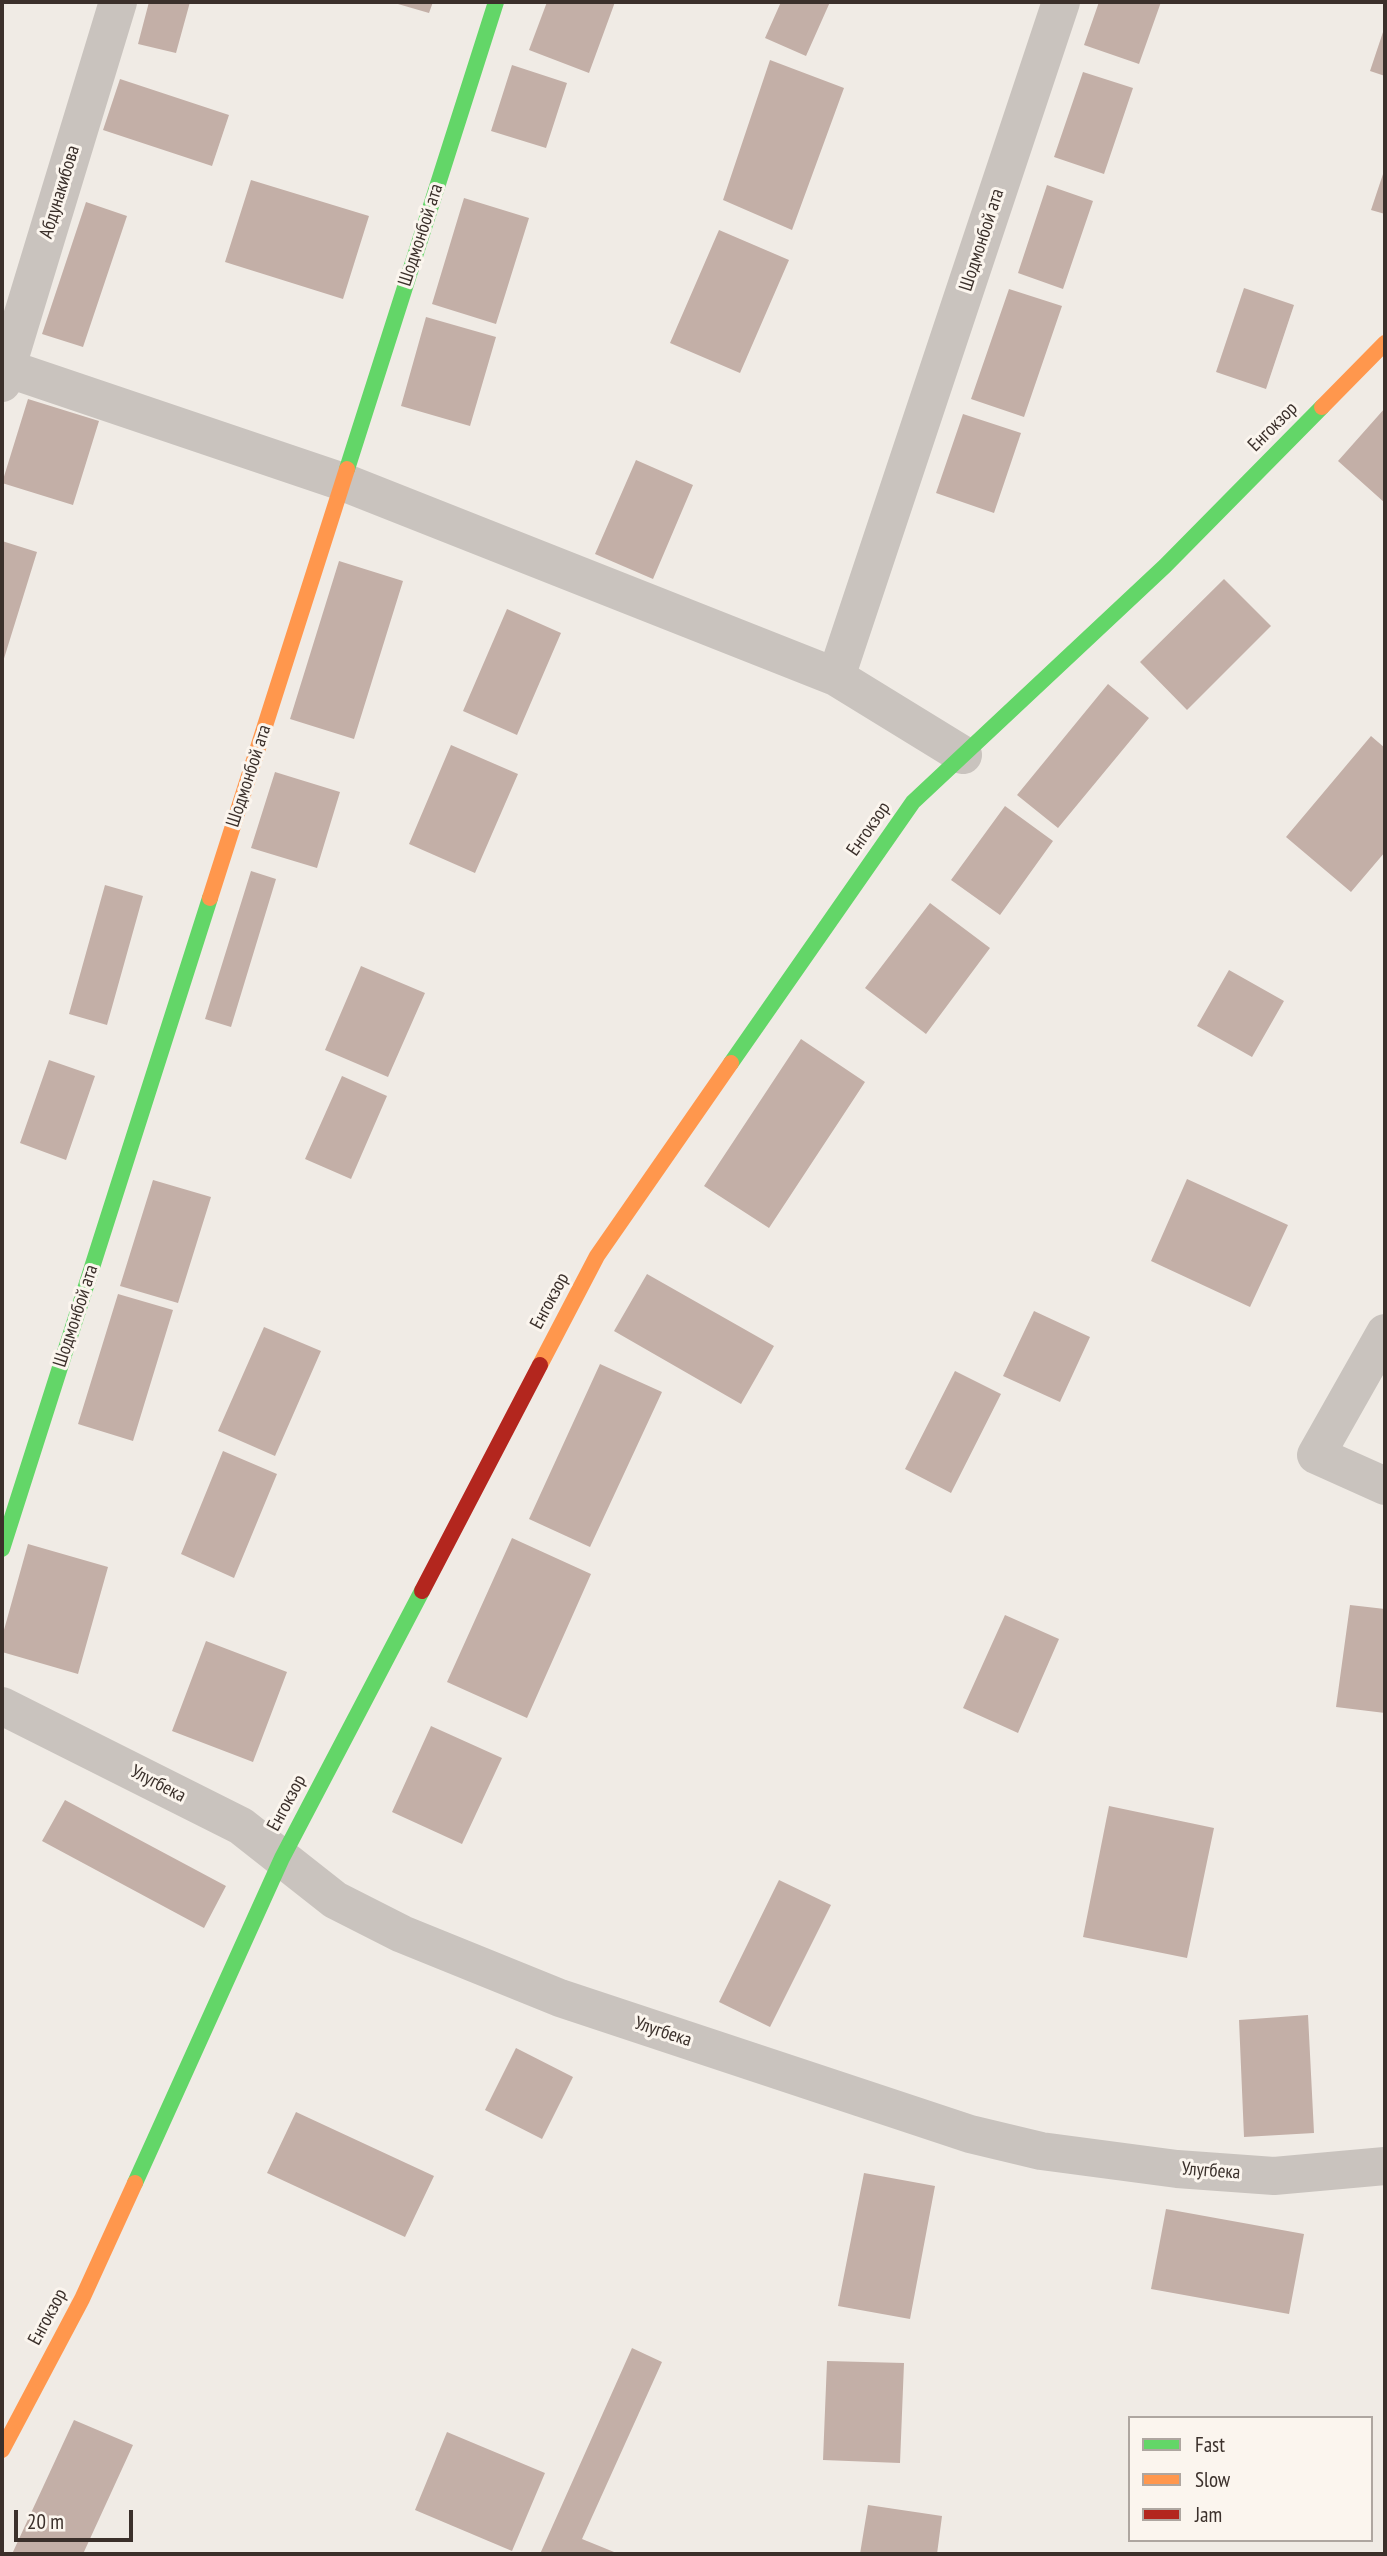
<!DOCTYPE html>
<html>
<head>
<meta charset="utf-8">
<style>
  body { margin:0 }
  #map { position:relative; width:1387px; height:2556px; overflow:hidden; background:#f0ebe5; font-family:"PT Sans Narrow",sans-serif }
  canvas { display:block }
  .frame { position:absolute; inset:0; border:4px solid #3b302b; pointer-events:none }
  .legend { position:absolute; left:1128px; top:2416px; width:245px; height:126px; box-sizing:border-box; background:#fbf5ee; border:2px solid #aea6a0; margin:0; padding:9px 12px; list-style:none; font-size:21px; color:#3b302b }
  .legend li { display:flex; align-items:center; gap:14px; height:35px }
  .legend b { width:35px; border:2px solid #aea6a0 }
  .scale { position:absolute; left:14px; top:2510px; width:119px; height:32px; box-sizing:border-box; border:4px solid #3b302b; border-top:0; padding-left:9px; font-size:21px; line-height:24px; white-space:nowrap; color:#3b302b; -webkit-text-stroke:5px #fbf5ee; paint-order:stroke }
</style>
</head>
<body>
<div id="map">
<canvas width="1387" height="2556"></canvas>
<div class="frame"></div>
<ul class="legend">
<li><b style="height:9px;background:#63d668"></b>Fast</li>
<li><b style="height:9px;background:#ff974d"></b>Slow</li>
<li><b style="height:9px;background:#b3261e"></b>Jam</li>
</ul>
<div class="scale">20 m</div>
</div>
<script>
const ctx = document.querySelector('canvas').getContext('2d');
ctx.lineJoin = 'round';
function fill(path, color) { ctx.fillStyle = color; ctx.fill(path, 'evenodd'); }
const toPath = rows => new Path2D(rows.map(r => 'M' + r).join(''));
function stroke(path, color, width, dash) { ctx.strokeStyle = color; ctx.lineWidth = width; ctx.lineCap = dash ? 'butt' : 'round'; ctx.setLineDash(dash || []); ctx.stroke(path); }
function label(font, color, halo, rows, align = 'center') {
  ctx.font = font + ' "PT Sans Narrow",sans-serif'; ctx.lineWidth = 6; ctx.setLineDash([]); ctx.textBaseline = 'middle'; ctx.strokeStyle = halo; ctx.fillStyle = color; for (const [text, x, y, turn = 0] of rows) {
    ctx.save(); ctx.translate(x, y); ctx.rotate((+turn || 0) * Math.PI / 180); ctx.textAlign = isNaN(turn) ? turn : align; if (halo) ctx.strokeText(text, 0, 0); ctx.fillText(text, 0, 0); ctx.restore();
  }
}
const building = toPath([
  [149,2,190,2,176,53,138,44],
  [391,2,433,2,429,13],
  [547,2,615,2,589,73,529,50],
  [781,2,830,2,806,56,765,38],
  [1099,2,1161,2,1139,64,1084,45],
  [1385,26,1385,76,1370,71],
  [770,60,844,88,792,230,723,200],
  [512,65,567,83,546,148,491,131],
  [1083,72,1133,88,1104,174,1054,157],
  [120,79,229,115,212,166,103,130],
  [1385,168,1385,214,1371,210],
  [251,180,369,216,343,299,225,262],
  [1047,185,1093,201,1063,289,1018,273],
  [464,198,529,218,496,324,432,304],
  [86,202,127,216,83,347,42,334],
  [719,230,789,260,740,373,670,343],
  [1244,288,1294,305,1266,389,1216,372],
  [1009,289,1062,306,1024,417,971,399],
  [426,317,496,337,470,426,401,406],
  [28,399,99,421,73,505,2,483],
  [1385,408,1385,503,1338,461],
  [963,414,1021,433,994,513,936,493],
  [636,460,693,485,653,579,595,554],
  [2,541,37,552,2,665],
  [339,561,403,581,354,739,290,719],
  [1224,579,1271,626,1187,710,1140,662],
  [507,609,561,633,517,735,463,711],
  [1108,684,1149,718,1058,828,1017,795],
  [1371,736,1385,748,1385,852,1351,892,1286,837],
  [451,745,518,774,475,873,409,844],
  [275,772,340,792,317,868,251,848],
  [1005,806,1053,841,1000,915,951,880],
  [251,871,276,879,231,1027,205,1019],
  [105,885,143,896,107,1025,69,1014],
  [930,903,990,948,926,1034,865,988],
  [361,966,425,993,388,1077,325,1050],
  [1229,970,1284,1001,1252,1057,1197,1026],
  [801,1039,865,1082,769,1228,704,1186],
  [49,1060,95,1076,66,1160,20,1143],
  [342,1076,387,1096,351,1179,305,1159],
  [1187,1179,1288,1225,1250,1307,1151,1261],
  [153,1180,211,1197,178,1303,120,1286],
  [647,1274,774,1346,741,1404,614,1331],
  [118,1294,173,1310,133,1441,78,1424],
  [1034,1311,1090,1337,1060,1402,1003,1376],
  [264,1327,321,1351,275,1456,218,1431],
  [600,1364,662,1392,590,1547,529,1519],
  [955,1371,1001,1394,951,1493,905,1469],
  [223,1451,277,1474,234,1578,181,1554],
  [512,1538,591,1574,527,1718,447,1682],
  [28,1544,108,1567,78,1674,2,1652,2,1637],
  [1350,1605,1385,1609,1385,1713,1336,1707],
  [1005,1615,1059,1639,1018,1733,963,1708],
  [206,1641,287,1672,253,1762,172,1731],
  [431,1726,502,1758,462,1844,392,1812],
  [65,1800,226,1886,204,1928,42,1841],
  [1109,1806,1214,1828,1187,1958,1083,1937],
  [779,1880,831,1905,770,2027,719,2002],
  [1308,2015,1314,2133,1244,2137,1239,2020],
  [516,2048,573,2077,542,2139,485,2110],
  [296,2112,434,2176,405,2237,267,2173],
  [864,2173,935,2186,910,2319,838,2306],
  [1166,2209,1304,2234,1289,2314,1151,2289],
  [632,2348,662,2362,582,2539,619,2554,540,2554],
  [827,2361,904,2363,900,2463,823,2460],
  [74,2420,133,2445,83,2554,12,2554],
  [447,2432,545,2473,512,2551,415,2510],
  [868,2505,942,2516,937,2554,860,2554]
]);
const street = toPath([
  [6,368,343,482,836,677,963,755],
  [2,383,118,2],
  [836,677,1061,2],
  [1385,1333,1316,1455,1385,1486],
  [2,1706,241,1826,335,1900,402,1934,560,1998,970,2134,1041,2151,1177,2169,1274,2176,1385,2166]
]);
const fast = toPath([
  [347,469,496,2],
  [731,1063,913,802,1165,566,1322,407],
  [2,1549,210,898],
  [135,2183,282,1858,422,1591]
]);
const slow = toPath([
  [1322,407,1385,343],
  [210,898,347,469],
  [540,1365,597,1256,731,1063],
  [2,2450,82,2299,135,2183]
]);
const jam = toPath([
  [422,1591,540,1365]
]);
const streetNames = [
  ["Абдунакибова",60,192,-73],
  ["Шодмонбой ата",421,235,-72],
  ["Шодмонбой ата",982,240,-72],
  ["Енгокзор",1273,427,-45],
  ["Шодмонбой ата",249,776,-72],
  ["Енгокзор",869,829,-55],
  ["Енгокзор",550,1301,-62],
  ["Шодмонбой ата",76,1316,-72],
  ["Улугбека",158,1784,27],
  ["Енгокзор",287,1803,-62],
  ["Улугбека",663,2032,18],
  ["Улугбека",1211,2171,4],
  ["Енгокзор",48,2317,-62]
];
fill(building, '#c3afa7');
stroke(street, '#c9c3be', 38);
stroke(fast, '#63d668', 16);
stroke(slow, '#ff974d', 16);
stroke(jam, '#b3261e', 16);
label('19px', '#3b302b', '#fbf5ee', streetNames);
</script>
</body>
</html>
